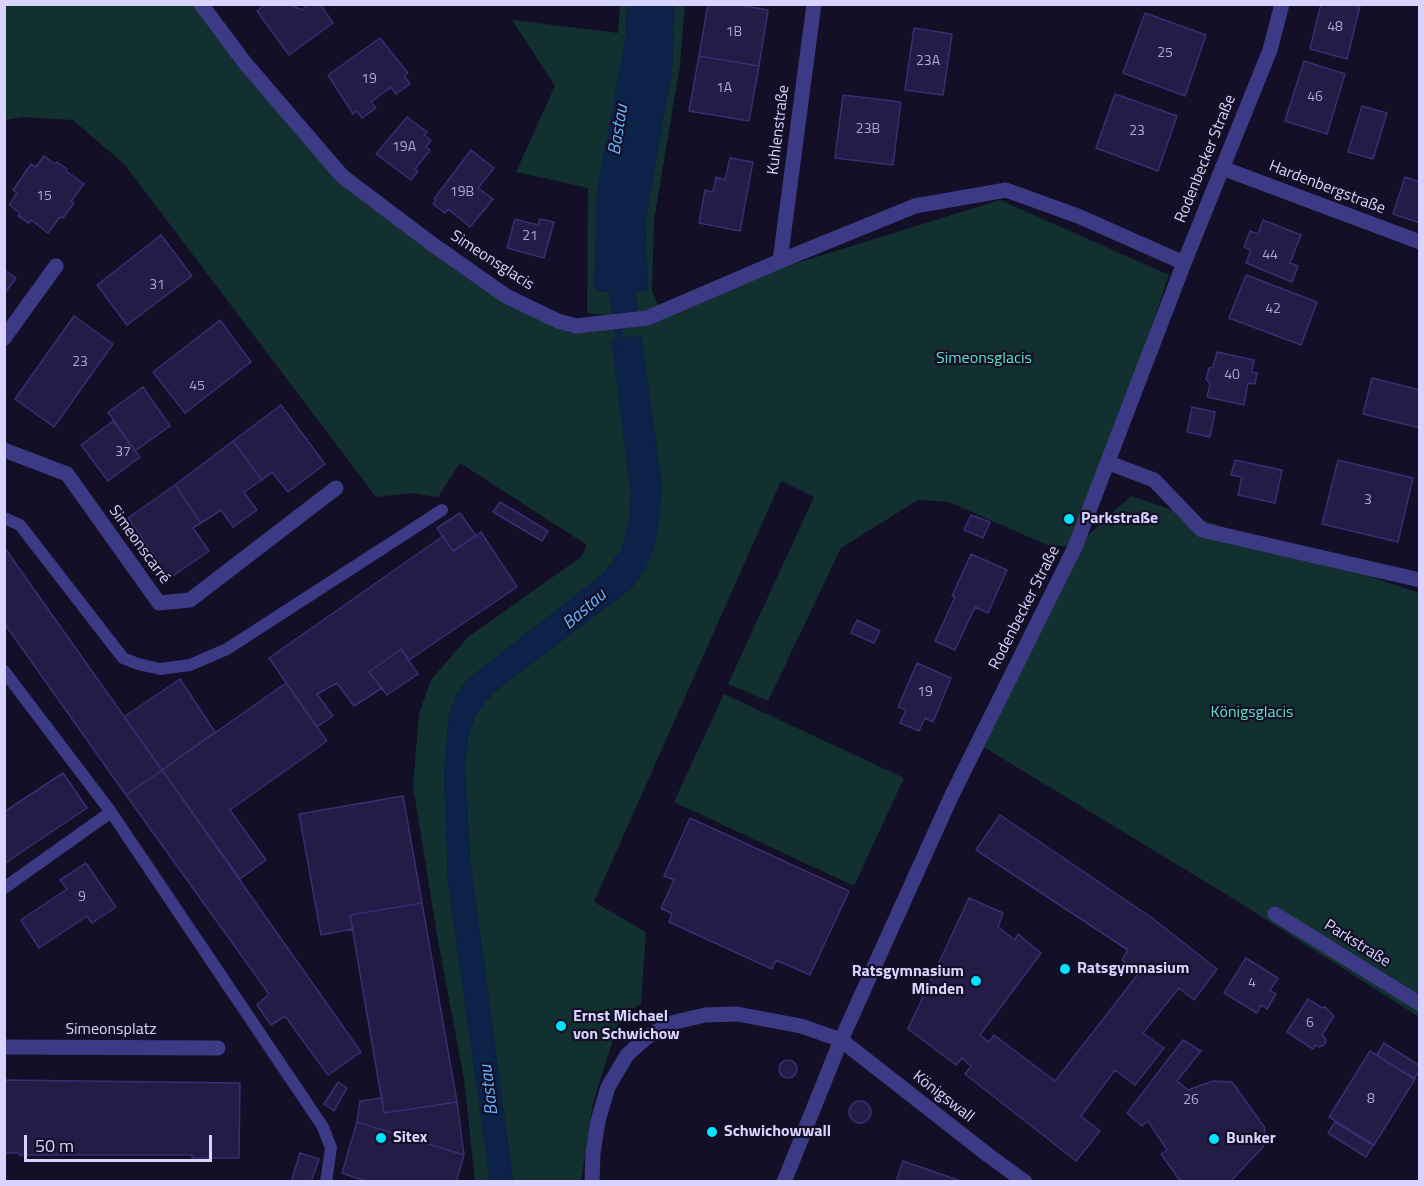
<!DOCTYPE html>
<html>
<head>
<meta charset="utf-8">
<style>
  body { margin:0 }
  #map { position:relative; width:1424px; height:1186px; overflow:hidden; background:#130f26; font-family:"Titillium Web",sans-serif }
  canvas { display:block }
  .frame { position:absolute; inset:0; border:6px solid #d9d4ff; pointer-events:none }
  .scale { position:absolute; left:24px; top:1135px; width:188px; height:27px; box-sizing:border-box; border:3px solid #d9d4ff; border-top:0; padding-left:8px; font-size:18px; line-height:21px; white-space:nowrap; color:#d9d4ff; -webkit-text-stroke:4px #130f26; paint-order:stroke }
</style>
</head>
<body>
<div id="map">
<canvas width="1424" height="1186"></canvas>
<div class="frame"></div>
<div class="scale">50 m</div>
</div>
<script>
const ctx = document.querySelector('canvas').getContext('2d');
ctx.lineJoin = 'round';
function fill(path, color) { ctx.fillStyle = color; ctx.fill(path, 'evenodd'); }
const toPath = rows => new Path2D(rows.map(r => 'M' + r).join(''));
function stroke(path, color, width, dash) { ctx.strokeStyle = color; ctx.lineWidth = width; ctx.lineCap = dash ? 'butt' : 'round'; ctx.setLineDash(dash || []); ctx.stroke(path); }
function label(font, color, halo, rows, align = 'center') {
  ctx.font = font + ' "Titillium Web",sans-serif'; ctx.lineWidth = 4.5; ctx.setLineDash([]); ctx.textBaseline = 'middle'; ctx.strokeStyle = halo; ctx.fillStyle = color; for (const [text, x, y, turn = 0] of rows) {
    ctx.save(); ctx.translate(x, y); ctx.rotate((+turn || 0) * Math.PI / 180); ctx.textAlign = isNaN(turn) ? turn : align; if (halo) ctx.strokeText(text, 0, 0); ctx.fillText(text, 0, 0); ctx.restore();
  }
}
const green = toPath([
  [5,5,202,5,342,176,569,333,638,312,635,291,648,290,645,223,672,69,675,5,685,5,680,65,654,220,652,290,658,306,1000,200,1169,275,1076,546,1131,496,1419,593,1419,1017,1237,901,982,746,1075,547,1047,545,949,502,918,500,841,548,768,701,728,684,814,497,781,481,594,902,646,932,641,1004,621,1015,593,1103,581,1181,513,1181,470,860,465,769,468,737,475,717,485,702,499,688,632,588,662,486,641,335,612,340,631,493,629,521,622,549,603,574,468,679,457,693,449,715,444,774,448,882,490,1181,475,1181,464,1079,438,941,413,786,419,714,431,680,468,637,581,557,587,545,460,463,438,497,412,493,376,497,125,165,73,120,23,117,5,120],
  [620,5,627,5,626,34,594,290,609,292,613,316,587,313,588,188,516,172,555,86,512,20,618,33],
  [724,694,904,778,854,886,674,802]
]);
const water = toPath([
  [627,5,675,5,672,69,645,223,648,290,635,292,638,312,613,316,609,292,594,290,597,190,626,34],
  [641,335,662,486,660,516,655,546,644,571,632,588,499,688,485,702,475,717,468,737,465,769,470,860,513,1181,490,1181,448,882,444,774,449,714,457,693,468,679,603,574,622,549,629,521,631,493,611,340]
]);
const stream = toPath([
  [617,321,621,348]
]);
const building = toPath([
  [266,4,289,4,302,10,309,4,320,4,333,23,289,55,257,11,266,4],
  [708,4,733,4,768,10,759,66,699,56,708,4],
  [1321,4,1360,6,1347,59,1310,49,1321,4],
  [1145,13,1206,35,1185,96,1123,73,1145,13],
  [914,28,952,34,943,95,905,90,914,28],
  [380,38,408,73,404,76,410,84,396,94,391,87,371,102,376,108,362,118,357,111,353,114,328,75,380,38],
  [699,56,759,66,749,121,689,111,699,56],
  [1304,61,1345,74,1327,134,1285,121,1304,61],
  [1115,94,1177,116,1158,171,1096,148,1115,94],
  [843,95,901,102,893,165,835,158,843,95],
  [1362,106,1387,113,1373,159,1348,152,1362,106],
  [407,117,427,132,424,135,431,140,426,147,430,150,415,169,418,171,411,180,376,154,407,117],
  [471,150,494,168,478,188,493,199,470,227,448,209,445,213,433,204,436,200,434,199,471,150],
  [44,156,55,164,57,162,67,169,66,171,84,184,71,201,74,203,63,218,60,217,48,233,31,220,29,223,18,216,20,213,9,205,17,193,13,190,31,164,36,167,44,156],
  [730,158,753,162,740,231,699,223,705,190,713,192,716,177,725,180,730,158],
  [1405,177,1420,182,1420,223,1393,214,1405,177],
  [515,219,538,225,540,219,554,222,544,258,507,248,515,219],
  [1263,220,1301,235,1290,263,1298,266,1292,282,1246,263,1251,250,1244,247,1250,231,1258,234,1263,220],
  [161,235,192,276,127,325,97,285,161,235],
  [4,270,16,278,4,294,4,270],
  [1246,275,1317,302,1301,345,1229,318,1246,275],
  [74,316,113,344,54,427,15,399,74,316],
  [220,320,251,362,185,413,153,372,220,320],
  [1217,352,1254,360,1252,372,1257,373,1255,384,1248,383,1244,405,1207,397,1210,384,1206,379,1209,368,1213,367,1217,352],
  [1372,378,1420,390,1420,428,1363,414,1372,378],
  [143,387,170,426,135,451,108,412,143,387],
  [281,405,325,464,288,492,272,472,262,480,233,441,281,405],
  [1192,407,1215,412,1210,437,1187,432,1192,407],
  [113,421,140,457,108,481,81,445,113,421],
  [233,441,262,480,244,492,257,510,233,527,221,510,201,523,175,485,233,441],
  [1235,460,1282,470,1275,503,1238,495,1242,477,1231,475,1235,460],
  [1338,460,1413,478,1398,542,1322,524,1338,460],
  [175,485,201,523,193,528,209,551,170,578,128,518,175,485],
  [500,502,548,531,542,541,493,512,500,502],
  [460,513,476,536,453,551,437,528,460,513],
  [971,515,990,522,983,538,964,530,971,515],
  [481,532,517,587,409,660,401,649,369,672,382,688,354,706,337,683,317,694,333,716,317,727,269,658,443,536,453,551,481,532],
  [4,547,162,770,126,795,4,623,4,547],
  [971,554,1007,570,988,613,975,607,955,650,935,641,955,597,952,596,971,554],
  [857,620,880,631,874,643,851,633,857,620],
  [401,649,418,674,387,695,369,672,401,649],
  [917,663,951,678,933,722,925,718,919,731,900,723,906,710,898,707,917,663],
  [180,679,215,732,162,770,124,717,180,679],
  [286,683,327,741,230,810,266,860,240,879,162,770,286,683],
  [162,770,361,1052,328,1075,285,1016,271,1025,257,1005,269,994,126,795,162,770],
  [63,773,87,808,4,864,4,812,63,773],
  [403,796,422,903,350,915,353,929,321,935,299,814,403,796],
  [1000,815,1152,918,1217,969,1194,1000,1179,988,1143,1033,1164,1048,1135,1085,1115,1070,1081,1116,1100,1131,1076,1161,965,1074,971,1066,962,1058,956,1065,908,1029,969,898,1003,913,998,927,1015,940,1018,934,1041,953,980,1035,989,1042,994,1035,1055,1081,1139,973,1122,960,1128,950,976,850,1000,815],
  [690,818,849,891,810,975,776,960,772,969,669,922,672,914,661,908,674,880,664,876,690,818],
  [86,863,116,907,92,923,87,916,39,948,21,920,67,889,60,880,86,863],
  [422,903,457,1102,384,1113,350,915,422,903],
  [1246,958,1278,978,1270,991,1276,994,1267,1009,1261,1005,1257,1013,1224,993,1246,958],
  [1308,999,1322,1008,1325,1007,1334,1016,1322,1035,1325,1038,1326,1041,1323,1046,1319,1047,1316,1045,1313,1049,1287,1032,1308,999],
  [1183,1040,1201,1051,1177,1081,1188,1090,1213,1081,1232,1082,1265,1128,1263,1147,1230,1182,1181,1182,1161,1154,1167,1150,1148,1121,1142,1126,1127,1113,1183,1040],
  [1384,1043,1420,1066,1420,1070,1414,1079,1377,1055,1384,1043],
  [1370,1051,1415,1079,1374,1145,1329,1117,1370,1051],
  '779 1069a9 9 0 1 1 18 0a9 9 0 1 1-18 0Z',
  [4,1080,240,1083,239,1158,192,1158,192,1155,19,1155,19,1153,4,1153,4,1080],
  [338,1082,347,1088,334,1111,324,1104,338,1082],
  [382,1098,384,1113,457,1102,464,1155,357,1122,360,1101,382,1098],
  '849 1112a11 11 0 1 1 22 0a11 11 0 1 1-22 0Z',
  [357,1122,464,1155,456,1182,368,1182,342,1173,357,1122],
  [1335,1122,1373,1145,1366,1157,1328,1133,1335,1122],
  [300,1153,319,1159,311,1182,291,1182,300,1153],
  [903,1161,958,1180,960,1182,896,1182,903,1161]
]);
const service = toPath([
  [4,518,20,525,123,658,138,664,160,669,190,665,227,649,442,510],
  [4,671,111,812,4,888],
  [111,812,323,1127,331,1148,326,1182]
]);
const minor = toPath([
  [201,4,245,63,342,176,432,244,506,296,558,321,576,326,647,318,780,261,915,206,1006,190,1078,216,1184,263],
  [1222,168,1420,242],
  [780,261,814,4],
  [4,338,56,266],
  [4,450,67,474,159,603,190,600,336,488],
  [1109,463,1154,480,1202,530,1420,580],
  [1275,914,1420,1004],
  [4,1047,218,1048],
  [592,1182,593,1153,598,1121,608,1087,627,1055,647,1037,671,1023,705,1015,737,1014,801,1026,841,1040,988,1155,1025,1182],
  [784,1182,841,1040,951,797,1075,547,1184,263,1270,50,1282,4]
]);
const markers = [
  [1069,519,6,"#00e5ff"],
  [1065,969,6,"#00e5ff"],
  [976,981,6,"#00e5ff"],
  [561,1026,6,"#00e5ff"],
  [712,1132,6,"#00e5ff"],
  [381,1138,6,"#00e5ff"],
  [1214,1139,6,"#00e5ff"]
];
const numberNames = [
  ["48",1335,28],
  ["1B",734,33],
  ["25",1165,54],
  ["23A",928,62],
  ["19",369,80],
  ["1A",724,89],
  ["46",1315,98],
  ["23B",868,130],
  ["23",1137,132],
  ["19A",404,148],
  ["19B",462,193],
  ["15",44,197],
  ["21",530,237],
  ["44",1270,256],
  ["31",157,286],
  ["42",1273,310],
  ["23",80,363],
  ["40",1232,376],
  ["45",197,387],
  ["37",123,453],
  ["3",1368,501],
  ["19",925,693],
  ["9",82,898],
  ["4",1252,984],
  ["6",1310,1024],
  ["8",1371,1100],
  ["26",1191,1101]
];
const streetNames = [
  ["Kuhlenstraße",779,130,-83],
  ["Rodenbecker Straße",1206,159,-68],
  ["Hardenbergstraße",1327,188,21],
  ["Simeonsglacis",492,261,33],
  ["Simeonscarré",139,545,54],
  ["Rodenbecker Straße",1025,608,-63],
  ["Parkstraße",1357,944,32],
  ["Simeonsplatz",111,1030],
  ["Königswall",943,1097,38]
];
const parkNames = [
  ["Simeonsglacis",984,359],
  ["Königsglacis",1252,713]
];
const poiNames = [
  ["Parkstraße",1081,519],
  ["Ratsgymnasium",1077,969],
  ["Ratsgymnasium",964,972,"right"],
  ["Minden",964,990,"right"],
  ["Ernst Michael",573,1017],
  ["von Schwichow",573,1035],
  ["Schwichowwall",724,1132],
  ["Sitex",393,1138],
  ["Bunker",1226,1139]
];
const waterNames = [
  ["Bastau",619,130,-81],
  ["Bastau",585,610,-41],
  ["Bastau",490,1090,-97]
];
fill(green, '#12302f');
fill(water, '#0c2248');
stroke(stream, '#0c2248', 8);
fill(building, '#241b47');
stroke(building, '#3b2d73', 1.5);
stroke(service, '#3d3a85', 12);
stroke(minor, '#3d3a85', 15);
for (const [x, y, r, color] of markers) { const dot = new Path2D(); dot.arc(x, y, r, 0, 2 * Math.PI); ctx.fillStyle = color; ctx.fill(dot); stroke(dot, '#130f26', 2); }
label('14px', '#aca6d1', null, numberNames);
label('16px', '#d9d4ff', '#130f26', streetNames);
label('16px', '#5fe0c0', '#130f26', parkNames);
label('bold 16px', '#d9d4ff', '#130f26', poiNames, 'left');
label('italic 18px', '#62b6ff', '#130f26', waterNames);
</script>
</body>
</html>
